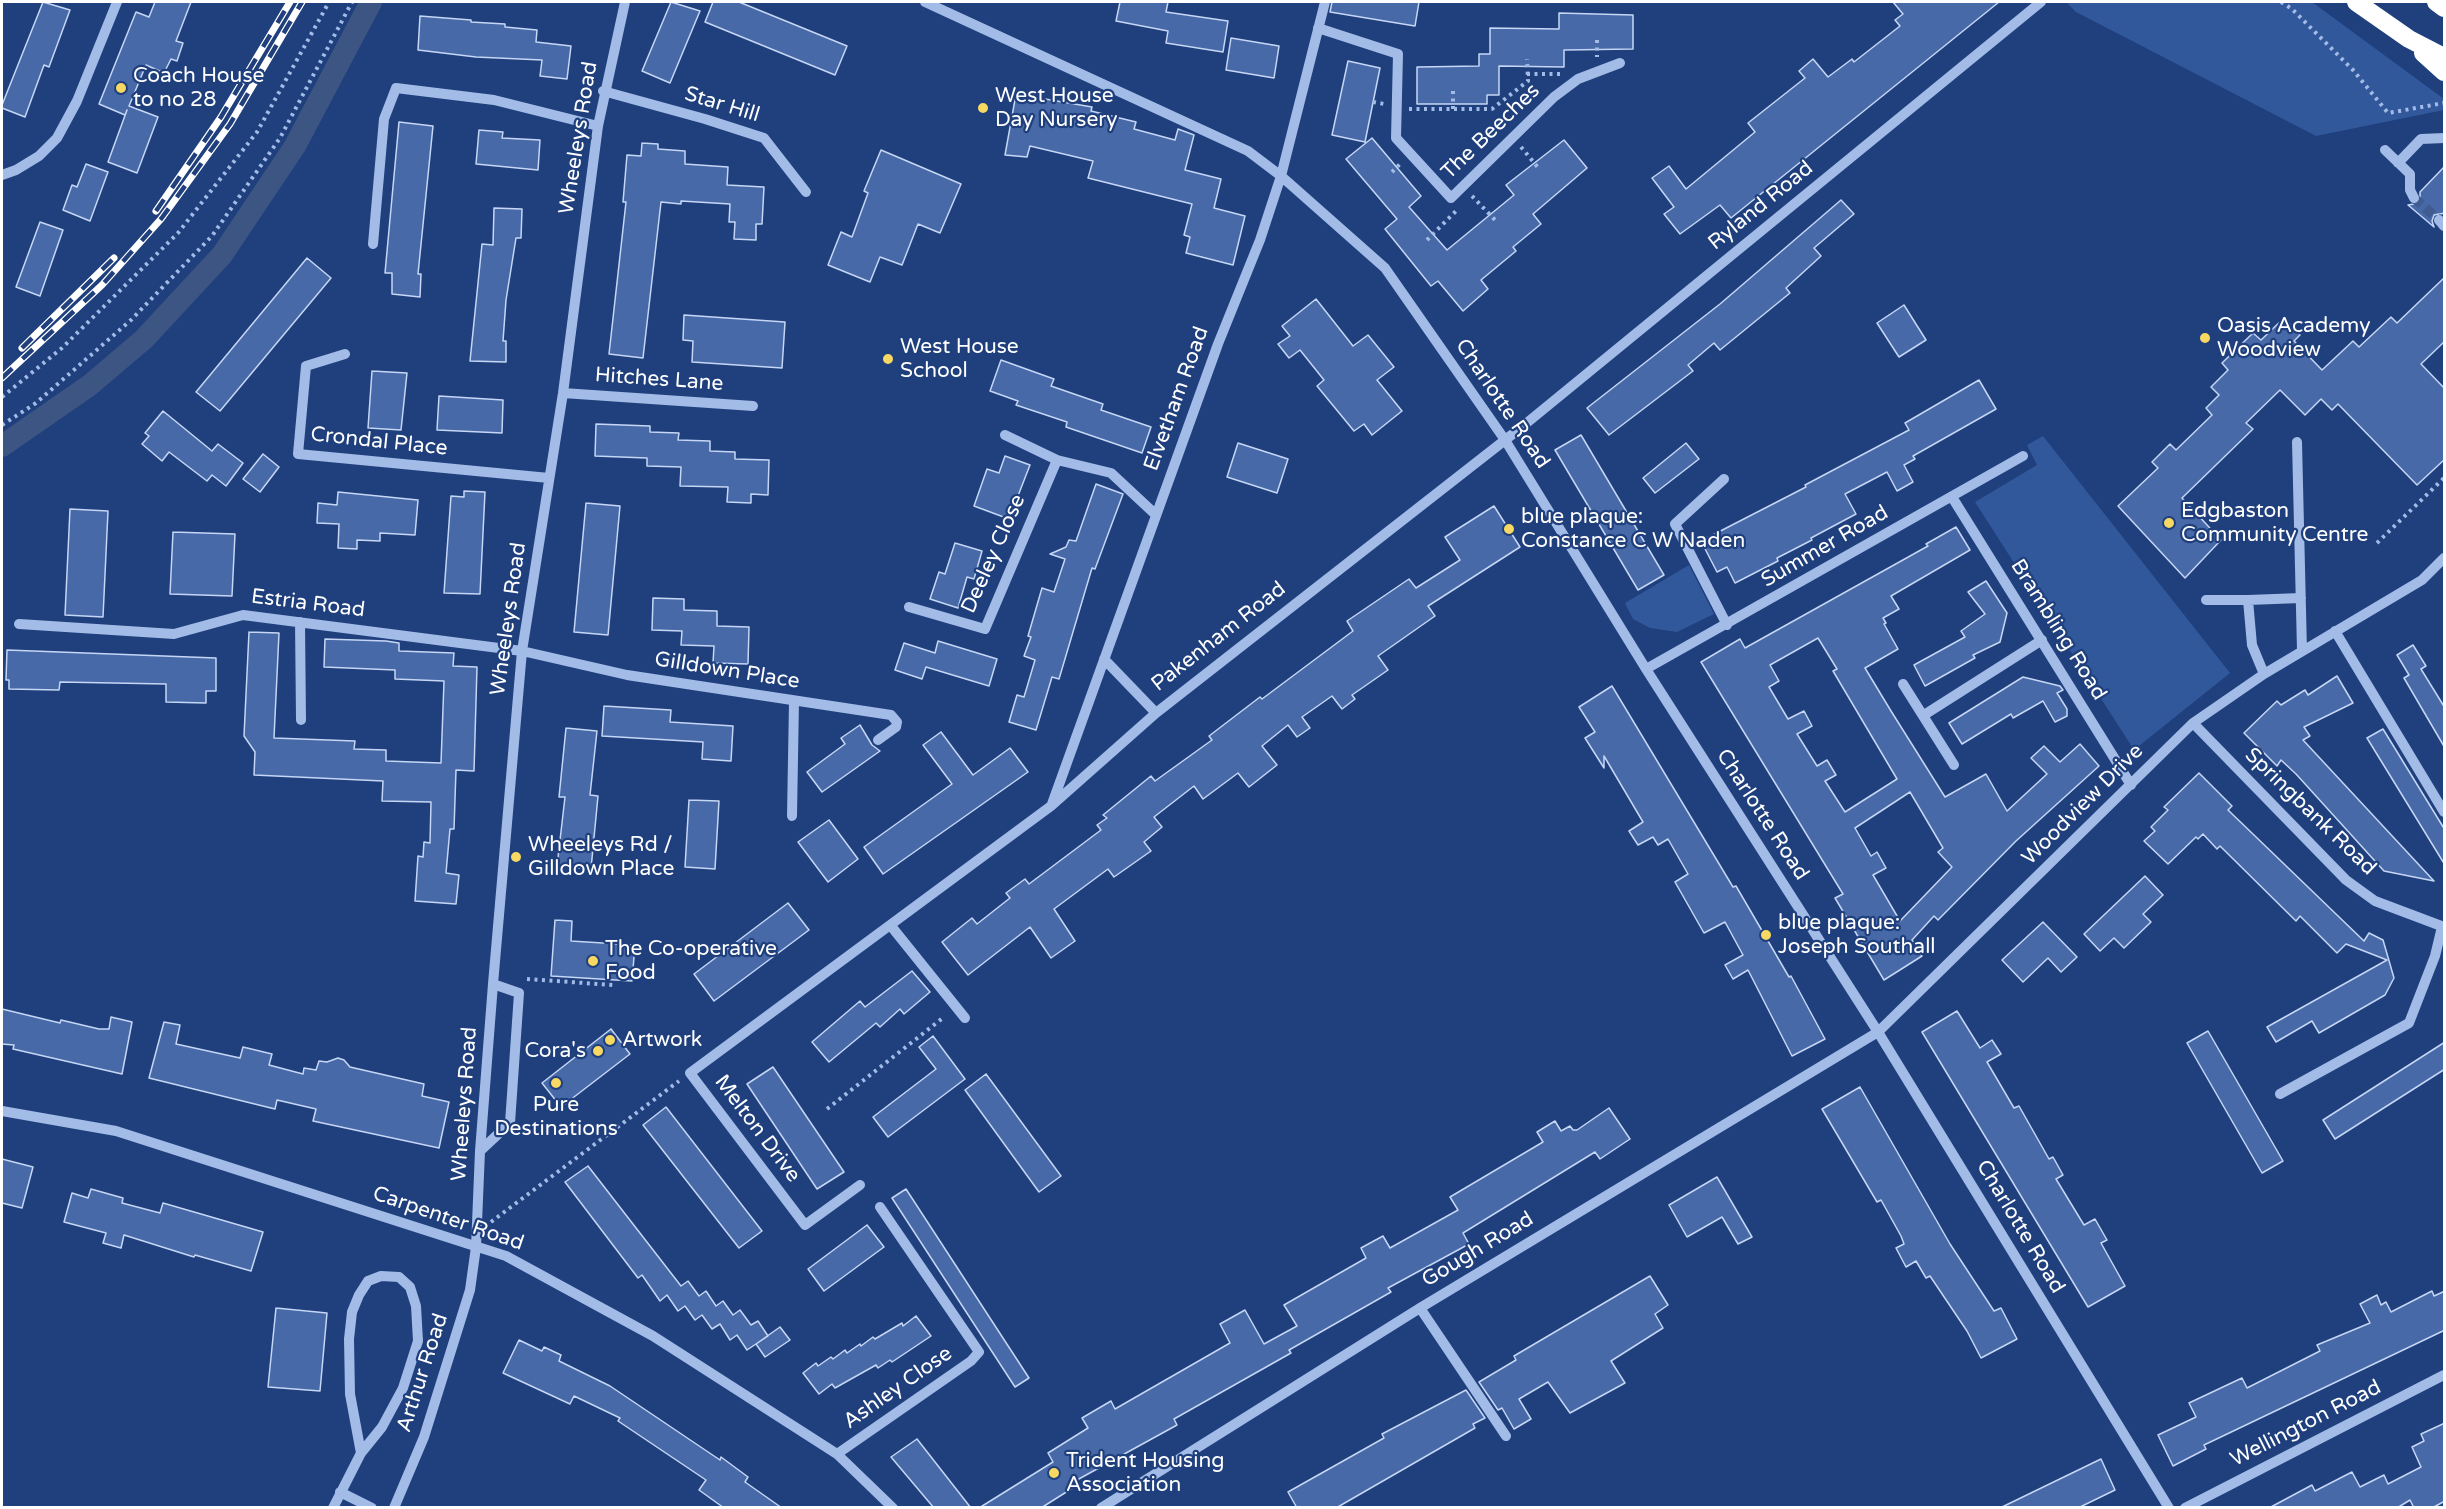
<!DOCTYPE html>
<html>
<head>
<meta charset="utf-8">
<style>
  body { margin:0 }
  #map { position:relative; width:2446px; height:1509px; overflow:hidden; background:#1f3f7d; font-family:"Varela Round",sans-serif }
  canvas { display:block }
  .frame { position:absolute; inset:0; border:3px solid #fff; pointer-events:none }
</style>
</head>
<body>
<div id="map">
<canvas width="2446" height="1509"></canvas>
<div class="frame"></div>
</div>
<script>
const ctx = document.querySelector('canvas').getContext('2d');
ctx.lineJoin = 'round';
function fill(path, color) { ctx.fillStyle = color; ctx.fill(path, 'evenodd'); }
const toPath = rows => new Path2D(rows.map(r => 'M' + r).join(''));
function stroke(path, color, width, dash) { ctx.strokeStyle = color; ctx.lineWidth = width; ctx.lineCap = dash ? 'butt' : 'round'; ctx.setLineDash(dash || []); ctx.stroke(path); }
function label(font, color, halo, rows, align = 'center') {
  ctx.font = font + ' "Varela Round",sans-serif'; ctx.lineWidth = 4.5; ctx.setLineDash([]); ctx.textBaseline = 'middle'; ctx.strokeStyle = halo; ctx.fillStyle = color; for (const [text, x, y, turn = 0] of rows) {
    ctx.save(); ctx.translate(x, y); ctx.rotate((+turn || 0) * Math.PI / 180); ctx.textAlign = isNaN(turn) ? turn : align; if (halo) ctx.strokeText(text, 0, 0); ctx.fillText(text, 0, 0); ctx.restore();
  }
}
const green = toPath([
  [2066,2,2312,2,2444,99,2444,110,2316,136,2076,12],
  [2043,436,2230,673,2134,750,1975,502,2037,465,2027,445],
  [1689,565,1714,614,1677,632,1650,628,1633,619,1625,603]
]);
const canal = toPath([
  [2,446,90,385,144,339,222,255,295,146,371,2]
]);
const building = toPath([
  [43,2,70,10,49,67,44,65,25,117,2,108,2,105,43,2],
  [155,2,191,2,176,41,183,43,177,61,171,59,164,73,146,65,129,106,158,117,137,173,108,162,127,110,125,115,99,104,136,12,149,17,155,2],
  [671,2,700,11,670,83,642,71,671,2],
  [713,2,739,2,847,46,835,75,705,22,713,2],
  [1120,2,1168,2,1166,12,1228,21,1223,52,1166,43,1168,31,1116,21,1120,2],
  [1332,2,1419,2,1415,26,1330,12,1332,2],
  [1893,2,1999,2,1731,218,1720,205,1680,234,1664,214,1674,207,1652,178,1669,166,1686,189,1755,132,1748,123,1805,78,1799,71,1813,59,1828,77,1852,59,1854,62,1900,26,1895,20,1903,14,1893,2],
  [1559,13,1633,15,1633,49,1564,50,1564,67,1499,66,1499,95,1487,95,1487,104,1417,104,1417,67,1479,66,1479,54,1490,54,1490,28,1559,29,1559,13],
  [420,16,471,20,471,22,505,24,505,27,537,30,536,42,571,46,567,79,540,76,542,60,476,57,418,50,420,16],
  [1231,38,1279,46,1274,78,1226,70,1231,38],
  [1348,61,1380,68,1365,142,1332,135,1348,61],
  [1016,94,1092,107,1091,111,1136,122,1134,129,1175,140,1178,129,1194,135,1185,170,1221,179,1214,208,1245,216,1233,265,1186,253,1190,237,1184,235,1192,204,1088,178,1093,161,1030,146,1027,157,1005,155,1016,94],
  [399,122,433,126,418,274,421,274,420,297,392,294,392,273,385,273,399,122],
  [479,130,503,132,502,138,540,140,538,170,476,164,479,130],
  [1372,138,1421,196,1409,207,1447,250,1514,195,1506,185,1564,140,1587,168,1533,214,1541,224,1513,247,1516,251,1481,280,1488,289,1463,311,1438,281,1431,286,1385,229,1397,219,1346,159,1372,138],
  [642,143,658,144,658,149,685,151,685,164,728,167,727,185,764,187,762,224,756,224,756,240,734,239,735,222,729,222,730,204,681,201,681,204,661,202,643,358,609,354,626,202,623,202,627,155,641,156,642,143],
  [881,150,961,184,940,233,918,224,902,265,880,257,870,282,828,265,841,232,852,237,868,193,864,191,881,150],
  [86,164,108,172,90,221,63,210,72,185,77,187,86,164],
  [2445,166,2445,213,2434,215,2432,221,2434,227,2408,205,2420,203,2420,192,2445,166],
  [1841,200,1854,214,1814,248,1821,256,1786,288,1790,293,1720,350,1714,343,1688,365,1693,371,1609,435,1587,408,1720,304,1841,200],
  [494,208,522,209,521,238,516,238,506,300,503,341,506,341,506,362,470,361,482,244,493,245,494,208],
  [40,222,63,230,40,296,16,287,40,222],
  [307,258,331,278,220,411,196,392,307,258],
  [2445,277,2445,341,2421,364,2445,389,2445,459,2417,485,2338,404,2332,410,2321,399,2305,415,2280,390,2246,423,2253,429,2182,498,2221,540,2185,578,2118,506,2158,468,2152,462,2170,444,2176,450,2212,415,2206,408,2219,395,2211,387,2228,370,2222,363,2253,333,2261,340,2284,318,2300,335,2294,341,2322,370,2353,341,2359,347,2391,317,2397,323,2445,277],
  [1316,299,1353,346,1368,335,1394,367,1377,380,1402,411,1372,435,1364,424,1354,431,1317,386,1324,380,1300,350,1289,358,1278,344,1290,336,1282,326,1316,299],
  [1904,305,1926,340,1899,357,1877,323,1904,305],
  [684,315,785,322,782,368,692,362,693,341,683,340,684,315],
  [1001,360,1054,379,1051,386,1103,404,1101,410,1151,427,1142,453,1066,427,1067,422,1016,405,1018,401,990,391,1001,360],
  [372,371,407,373,401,430,368,428,372,371],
  [1979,380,1996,409,1913,456,1915,459,1904,465,1913,482,1897,491,1887,472,1845,494,1856,514,1811,538,1812,540,1777,558,1778,561,1735,583,1727,567,1717,572,1701,541,1806,487,1805,485,1909,430,1905,423,1979,380],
  [439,396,503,400,502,433,437,430,439,396],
  [163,411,212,451,218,444,243,463,226,486,212,475,207,481,169,452,162,461,142,444,149,436,145,433,163,411],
  [596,424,650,426,650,432,679,433,678,440,710,441,710,451,735,452,735,459,769,460,768,495,751,494,751,503,727,502,728,487,680,486,681,467,647,466,647,458,595,456,596,424],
  [1581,435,1664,575,1638,590,1555,450,1581,435],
  [1238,443,1288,459,1277,493,1227,477,1238,443],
  [1686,443,1699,459,1655,493,1643,478,1686,443],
  [263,454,279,467,260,492,243,479,263,454],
  [1005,456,1030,465,1009,519,974,506,987,469,999,473,1005,456],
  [1096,484,1123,494,1095,569,1092,568,1059,679,1052,677,1036,730,1009,722,1017,695,1024,697,1035,660,1024,656,1031,637,1028,636,1042,588,1054,592,1065,559,1050,554,1066,547,1069,540,1076,541,1096,484],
  [464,491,485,492,480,594,444,593,451,496,464,497,464,491],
  [338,492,418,500,415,535,380,533,380,541,357,540,357,549,338,548,339,524,317,523,318,503,337,505,338,492],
  [586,503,620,506,608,635,574,632,586,503],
  [1494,506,1520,547,1428,606,1435,616,1378,656,1388,670,1352,695,1355,699,1342,709,1332,696,1302,717,1310,728,1297,737,1288,725,1262,746,1277,765,1249,787,1238,773,1203,799,1194,786,1154,817,1162,827,1144,842,1151,851,1114,877,1108,869,1054,909,1075,941,1051,958,1030,927,968,975,942,942,972,918,977,924,1010,898,1006,893,1025,879,1029,884,1101,830,1097,825,1107,818,1103,815,1151,776,1155,781,1212,740,1209,736,1260,697,1262,699,1353,631,1347,621,1409,579,1416,588,1460,560,1445,537,1494,506],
  [70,509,108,511,103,617,65,615,70,509],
  [1956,527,1970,550,1891,596,1899,609,1883,618,1886,623,1884,624,1898,649,1865,668,1891,711,1945,797,1986,774,2007,811,2047,774,2031,758,2044,746,2060,762,2080,744,2099,766,2016,841,1938,920,1934,916,1912,940,1922,956,1884,980,1835,898,1843,894,1701,662,1740,639,1745,648,1928,546,1926,544,1956,527],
  [1818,638,1837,669,1833,671,1897,779,1845,812,1825,781,1836,775,1827,760,1817,766,1797,734,1812,726,1804,711,1788,719,1769,687,1779,681,1770,665,1818,638],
  [1910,792,1943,848,1938,852,1952,867,1900,921,1873,875,1886,868,1877,852,1871,856,1855,828,1910,792],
  [173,532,235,534,232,596,170,594,173,532],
  [955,543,982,551,974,579,967,577,958,608,930,599,939,572,945,574,955,543],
  [1986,581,2007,613,2000,642,1973,655,1975,658,1925,686,1914,665,1965,637,1961,631,1985,614,1968,592,1986,581],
  [653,598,684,599,684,610,717,611,717,626,749,627,748,664,713,663,714,646,681,645,682,631,652,630,653,598],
  [249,632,279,633,274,738,355,741,354,749,386,750,386,761,441,763,444,681,395,679,395,670,324,667,325,639,386,641,399,643,399,651,454,653,453,666,477,667,474,771,456,770,454,829,450,829,446,873,459,875,456,904,415,901,418,856,423,857,424,842,430,843,431,802,382,801,383,781,254,775,255,752,244,736,249,632],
  [938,641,997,659,989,686,926,667,922,679,895,670,904,643,935,653,938,641],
  [2413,645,2426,666,2421,669,2445,708,2445,748,2404,678,2409,675,2397,655,2413,645],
  [7,650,216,658,216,691,206,691,206,703,166,702,166,684,60,682,59,690,9,689,9,680,6,680,7,650],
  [2337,676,2353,703,2304,727,2310,736,2303,740,2434,881,2384,871,2296,774,2281,760,2277,766,2244,733,2277,701,2281,705,2305,690,2308,695,2337,676],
  [2023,677,2060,686,2063,690,2057,693,2067,709,2067,716,2055,722,2043,701,2013,718,2011,714,1962,744,1949,723,2023,677],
  [1612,686,1733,887,1736,886,1789,977,1791,976,1825,1039,1792,1056,1748,970,1733,979,1725,965,1743,955,1725,922,1704,933,1675,882,1688,874,1668,839,1658,845,1653,837,1638,845,1629,831,1643,822,1604,756,1604,768,1585,738,1595,732,1579,707,1612,686],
  [604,706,671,710,670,722,733,726,731,761,702,759,703,742,602,736,604,706],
  [860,725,872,745,880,751,822,792,807,772,845,744,841,738,860,725],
  [566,728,597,731,590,795,598,796,591,869,557,866,565,797,559,797,566,728],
  [2383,729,2445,830,2445,865,2367,738,2383,729],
  [941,732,973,775,1010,748,1028,772,883,874,864,847,952,784,923,745,941,732],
  [2199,773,2232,806,2228,810,2364,941,2369,933,2383,940,2394,978,2385,995,2319,1033,2312,1021,2276,1042,2267,1027,2387,960,2346,944,2337,953,2300,916,2296,921,2220,846,2217,849,2203,834,2198,839,2196,837,2168,864,2144,841,2155,831,2151,827,2168,810,2164,807,2199,773],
  [689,800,719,801,715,869,685,867,689,800],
  [829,820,858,859,828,882,798,842,829,820],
  [2145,876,2163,895,2143,914,2151,922,2124,948,2114,938,2100,951,2084,934,2145,876],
  [788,903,809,930,714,1001,694,974,788,903],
  [555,920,572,921,571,941,635,945,632,981,551,976,555,920],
  [2043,922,2077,957,2061,972,2048,958,2023,982,2002,960,2043,922],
  [912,971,930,992,904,1014,900,1009,880,1027,876,1023,829,1062,812,1042,860,1001,865,1007,912,971],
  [2,1009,60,1023,61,1020,99,1029,109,1029,111,1017,132,1022,122,1074,13,1049,14,1045,2,1044,2,1009],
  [1957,1011,1980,1048,1992,1040,2001,1054,1987,1062,2014,1108,2019,1106,2049,1159,2053,1157,2063,1175,2056,1179,2084,1225,2095,1219,2107,1240,2101,1243,2125,1286,2088,1307,1922,1032,1957,1011],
  [164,1022,180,1025,176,1044,240,1058,243,1047,272,1054,269,1065,303,1074,304,1068,316,1070,319,1061,327,1062,338,1058,344,1060,350,1067,424,1084,422,1096,449,1102,439,1148,313,1121,316,1109,277,1100,275,1109,149,1078,164,1022],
  [611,1029,630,1054,561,1107,542,1083,611,1029],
  [2208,1031,2283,1161,2262,1173,2187,1043,2208,1031],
  [933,1036,965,1079,888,1137,873,1117,936,1069,919,1047,933,1036],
  [2445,1042,2445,1069,2335,1139,2323,1120,2445,1042],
  [773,1067,844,1172,817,1189,747,1084,773,1067],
  [986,1074,1061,1176,1039,1192,965,1090,986,1074],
  [1860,1087,1950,1244,1994,1311,2001,1308,2017,1339,1981,1358,1967,1331,1930,1276,1926,1278,1916,1261,1906,1267,1896,1248,1904,1244,1901,1236,1881,1200,1877,1202,1822,1109,1860,1087],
  [666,1107,762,1231,739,1248,643,1125,666,1107],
  [1609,1108,1630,1139,1600,1159,1595,1152,1463,1233,1469,1244,1388,1288,1391,1292,1289,1350,1291,1353,1174,1419,1177,1425,1077,1480,1079,1484,1041,1508,979,1508,1053,1462,1048,1453,1088,1428,1082,1418,1111,1401,1115,1409,1230,1343,1220,1324,1245,1310,1264,1344,1297,1326,1284,1305,1366,1258,1361,1248,1383,1236,1390,1248,1458,1210,1450,1197,1543,1142,1537,1132,1555,1121,1561,1131,1570,1126,1573,1130,1577,1130,1609,1108],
  [2,1159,33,1167,22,1208,2,1203,2,1159],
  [588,1166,681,1286,688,1281,699,1296,706,1291,716,1306,723,1301,733,1315,740,1310,751,1325,758,1321,768,1336,747,1350,737,1335,730,1340,720,1324,712,1329,702,1315,695,1320,685,1306,678,1311,667,1295,660,1301,642,1275,638,1278,565,1182,588,1166],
  [1717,1177,1752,1237,1738,1244,1722,1217,1687,1237,1669,1205,1717,1177],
  [91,1189,123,1198,122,1203,160,1213,163,1203,263,1232,251,1271,195,1255,194,1257,124,1235,121,1248,103,1243,106,1233,64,1222,72,1193,88,1198,91,1189],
  [906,1189,1029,1378,1015,1387,892,1198,906,1189],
  [867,1225,884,1247,824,1291,808,1269,867,1225],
  [1650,1276,1668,1305,1655,1314,1663,1328,1611,1361,1625,1383,1570,1413,1548,1382,1519,1399,1531,1419,1514,1429,1502,1408,1498,1410,1479,1382,1516,1360,1514,1356,1650,1276],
  [2432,1291,2434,1296,2445,1291,2445,1330,2204,1445,2206,1449,2173,1466,2158,1435,2196,1417,2189,1403,2242,1378,2247,1388,2320,1351,2317,1345,2370,1323,2360,1304,2377,1295,2381,1305,2386,1302,2391,1312,2432,1291],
  [276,1308,327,1313,320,1391,268,1387,276,1308],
  [916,1316,931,1336,892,1362,890,1360,878,1368,876,1365,835,1388,832,1384,819,1394,803,1373,816,1363,818,1366,831,1357,833,1359,845,1350,847,1353,860,1344,861,1346,873,1337,875,1339,902,1323,903,1326,916,1316],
  [780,1327,790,1340,765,1357,756,1344,780,1327],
  [519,1340,542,1351,544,1347,561,1355,559,1361,610,1386,720,1460,721,1457,748,1477,745,1482,782,1508,724,1508,699,1490,706,1480,618,1421,620,1418,574,1396,570,1404,503,1373,519,1340],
  [1466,1390,1485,1418,1473,1424,1475,1428,1336,1508,1297,1508,1288,1492,1384,1438,1382,1434,1466,1390],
  [2445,1423,2445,1501,2432,1508,2414,1508,2410,1500,2397,1508,2269,1508,2312,1485,2315,1491,2352,1472,2360,1487,2384,1475,2388,1484,2421,1467,2412,1447,2424,1441,2421,1434,2445,1423],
  [917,1439,971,1508,934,1508,891,1457,917,1439],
  [2101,1459,2115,1490,2078,1508,2000,1508,2101,1459]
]);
const minorTunnel = toPath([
  [2414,198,2439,220]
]);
const path = toPath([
  [2281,2,2292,9,2353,70,2388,113,2444,103],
  [1597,40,1597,57],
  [1527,74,1560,74],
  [1453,91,1453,109],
  [1373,102,1384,104],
  [1409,109,1492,109,1528,81,1527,59],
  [1521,147,1540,170],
  [1392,172,1401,163],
  [1472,196,1497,222],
  [1427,240,1456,211],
  [2,397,62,348,178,233,257,132,329,2],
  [2,425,36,403,131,320,212,236,280,138,352,2],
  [2377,543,2444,478],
  [527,979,613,985],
  [827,1109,944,1017],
  [491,1222,679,1081]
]);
const minor = toPath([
  [925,2,1248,151,1281,176,1385,268,1505,440,1646,669,1878,1032,2169,1508],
  [1318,28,1398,54,1396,138,1451,198,1554,97,1578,79,1620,63],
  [603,91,705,119,764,138,806,192],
  [2385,150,2410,174,2410,190,2414,198],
  [2398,163,2421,139,2444,138],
  [2,175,16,170,39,156,57,138,77,101,117,2],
  [2439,220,2444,226],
  [373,244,384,119,396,88,494,100,598,126],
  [345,354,306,366,298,454,549,478],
  [563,393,753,406],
  [1005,435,1057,460,1111,473,1155,514],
  [2297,442,2302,651],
  [1724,479,1675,524,1727,625],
  [1952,497,2131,785],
  [2206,600,2248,600],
  [909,607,985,629,1057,460],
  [300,622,301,720],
  [19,624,174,634,243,615,522,651,627,675,891,715,897,722,896,727,878,740],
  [2335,631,2444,812],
  [1104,659,1156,713],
  [1646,669,2023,456],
  [2264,674,2252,645,2248,600,2301,598],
  [1903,684,1954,765],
  [1924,715,2042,640],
  [2193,723,2346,880,2375,901,2444,927],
  [1052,804,1218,344,1260,240,1281,176,1325,2],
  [792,816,794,701],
  [891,926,965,1018],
  [2280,1094,2409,1023,2435,956,2442,927],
  [2,1111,116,1131,506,1256,653,1336,837,1454,893,1508],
  [480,1151,510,1123,519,993,493,984],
  [860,1185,805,1225,690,1073,1051,806,1156,713,1523,426,2041,2],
  [1420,1308,1506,1436],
  [837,1454,971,1361,979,1352,880,1207],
  [340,1492,372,1508],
  [333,1508,361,1453,350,1394,349,1339,352,1312,359,1295,368,1281,381,1276,399,1277,410,1287,416,1306,418,1341,403,1388,382,1427,361,1453],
  [394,1508,424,1437,470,1290,476,1247,480,1151,493,984,522,651,563,393,598,126,625,2],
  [1101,1508,1420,1308,1878,1032,2193,723,2264,674,2422,580,2444,558],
  [2185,1508,2444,1375]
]);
const highway = toPath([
  [2356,2,2409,39,2444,57],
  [2436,2,2444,8],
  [2423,53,2444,72]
]);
const rail = toPath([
  [156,211,221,117,290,2],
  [22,348,114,258],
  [2,378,102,285,161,219,230,124,302,2]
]);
const markers = [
  [121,88,6,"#f6d862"],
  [983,108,6,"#f6d862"],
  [2205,338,6,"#f6d862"],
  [888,359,6,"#f6d862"],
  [2169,523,6,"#f6d862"],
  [1509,529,6,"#f6d862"],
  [516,857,6,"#f6d862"],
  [1766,935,6,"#f6d862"],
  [593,961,6,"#f6d862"],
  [610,1040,6,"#f6d862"],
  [598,1051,6,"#f6d862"],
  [556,1083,6,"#f6d862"],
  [1054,1473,6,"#f6d862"]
];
const poiNames = [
  ["Coach House",133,76],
  ["to no 28",133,100],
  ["West House",995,96],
  ["Day Nursery",995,120],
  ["Oasis Academy",2217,326],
  ["Woodview",2217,350],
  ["West House",900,347],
  ["School",900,371],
  ["Edgbaston",2181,511],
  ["Community Centre",2181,535],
  ["blue plaque:",1521,517],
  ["Constance C W Naden",1521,541],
  ["Wheeleys Rd /",528,845],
  ["Gilldown Place",528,869],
  ["blue plaque:",1778,923],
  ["Joseph Southall",1778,947],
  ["The Co-operative",605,949],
  ["Food",605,973],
  ["Artwork",622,1040],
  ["Cora's",586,1051,"right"],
  ["Pure",556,1105,"center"],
  ["Destinations",556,1129,"center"],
  ["Trident Housing",1066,1461],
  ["Association",1066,1485]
];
const streetNames = [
  ["Star Hill",722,105,17],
  ["The Beeches",1491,132,-44],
  ["Wheeleys Road",579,138,-81],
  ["Ryland Road",1761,206,-39],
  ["Hitches Lane",659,380,4],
  ["Elvetham Road",1177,399,-70],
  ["Charlotte Road",1502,404,56],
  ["Crondal Place",379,442,6],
  ["Summer Road",1825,547,-30],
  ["Deeley Close",994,554,-66],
  ["Estria Road",308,604,7],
  ["Wheeleys Road",509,619,-82],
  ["Brambling Road",2058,630,58],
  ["Pakenham Road",1219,637,-38],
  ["Gilldown Place",727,671,9],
  ["Woodview Drive",2083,805,-45],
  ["Springbank Road",2310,812,44],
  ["Charlotte Road",1762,815,57],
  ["Wheeleys Road",465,1104,-86],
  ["Melton Drive",757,1129,53],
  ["Carpenter Road",448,1219,19],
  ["Charlotte Road",2020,1227,59],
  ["Gough Road",1478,1250,-31],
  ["Arthur Road",423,1373,-72],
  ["Ashley Close",898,1388,-35],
  ["Wellington Road",2306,1424,-27]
];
fill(green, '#32589c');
stroke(canal, '#3d5583', 22);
fill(building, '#4769a7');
stroke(building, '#c6d7f6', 1.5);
stroke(minorTunnel, '#415c90', 10, [10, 5]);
stroke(path, '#a2bbe7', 4, [3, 4.5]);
stroke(minor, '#a2bbe7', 10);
stroke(highway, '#fff', 18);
stroke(rail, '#fff', 7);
stroke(rail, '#1f3f7d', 4.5, [14]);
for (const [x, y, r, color] of markers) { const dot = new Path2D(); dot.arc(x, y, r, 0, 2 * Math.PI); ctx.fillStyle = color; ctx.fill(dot); stroke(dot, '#1f3f7d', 2); }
label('21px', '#fff', '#1f3f7d', poiNames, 'left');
label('21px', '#fff', '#1f3f7d', streetNames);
</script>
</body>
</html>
